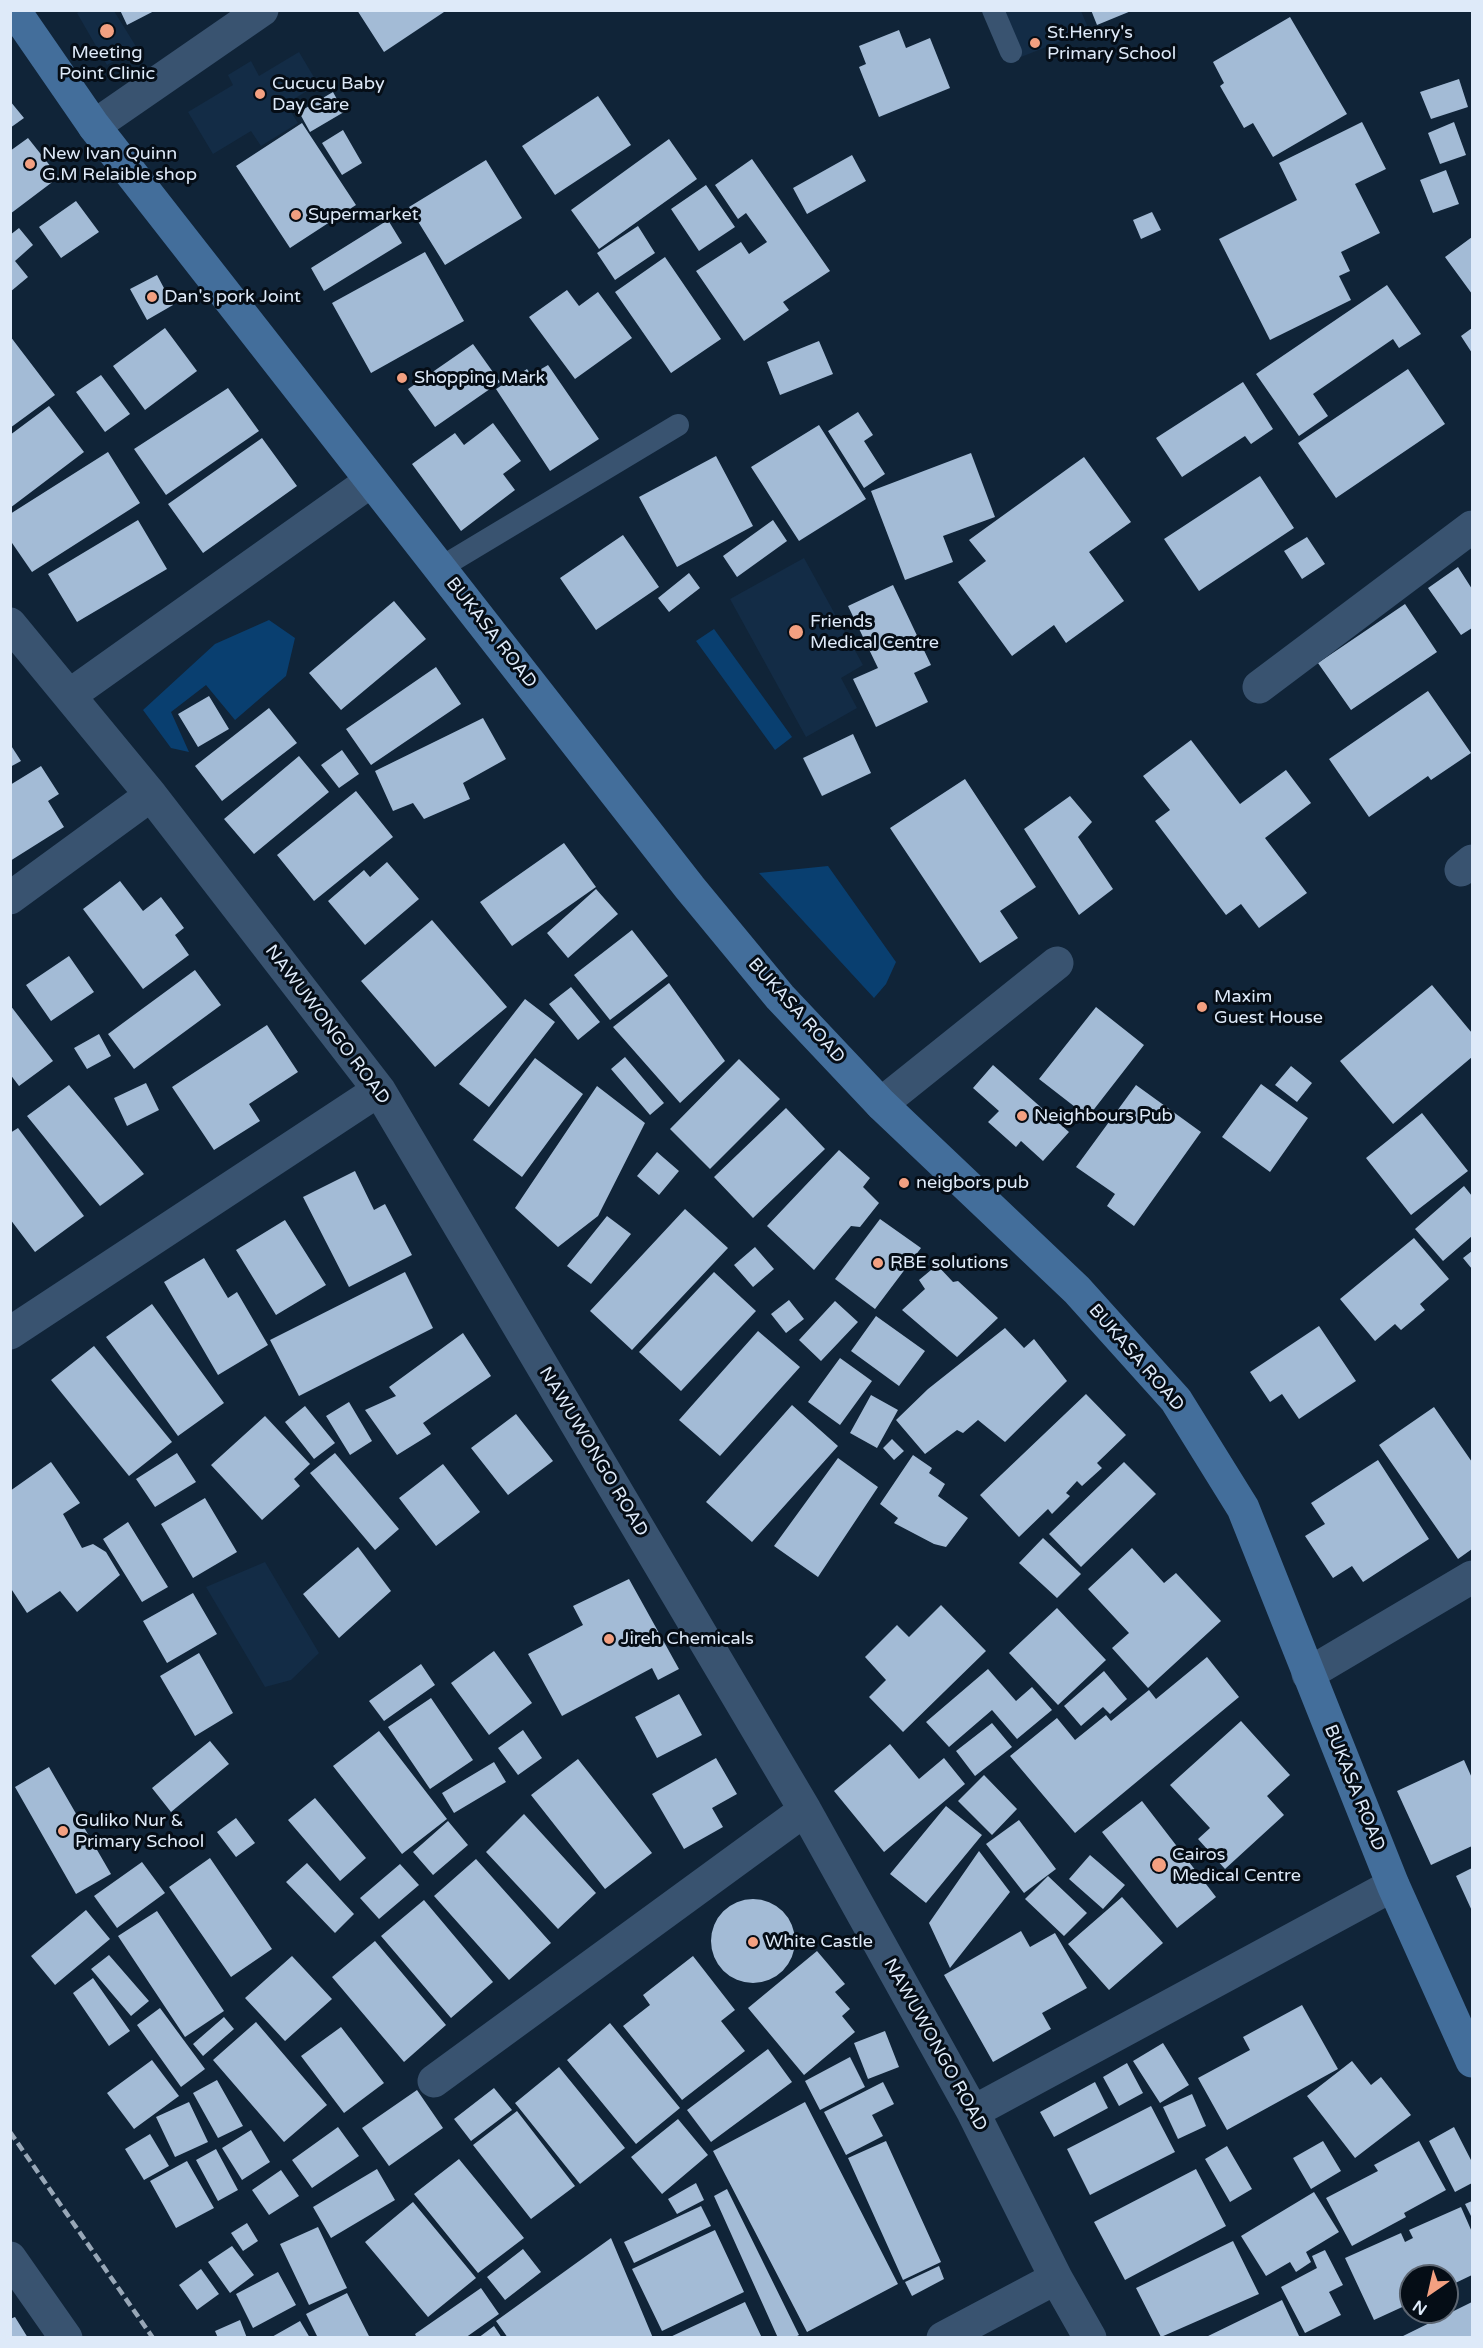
<!DOCTYPE html>
<html>
<head>
<meta charset="utf-8">
<style>
  body { margin:0 }
  #map { position:relative; width:1483px; height:2348px; overflow:hidden; background:#102438; font-family:"Varela Round",sans-serif }
  canvas { display:block }
  .frame { position:absolute; inset:0; border:12px solid #deeaf9; pointer-events:none }
  .north { position:absolute; left:1399px; top:2264px; width:60px; height:60px; box-sizing:border-box; background:#050d16; border:2px solid #5c6571; border-radius:50%; rotate:214deg; font-size:16px; font-weight:700; line-height:24px; text-align:center; color:#deeaf9 }
  .north::after { content:''; display:block; margin:auto; width:21px; height:27px; background:#f3a081; clip-path:polygon(50% 0,100% 100%,50% 72%,0 100%) }
</style>
</head>
<body>
<div id="map">
<canvas width="1483" height="2348"></canvas>
<div class="frame"></div>
<div class="north">N</div>
</div>
<script>
const ctx = document.querySelector('canvas').getContext('2d');
ctx.lineJoin = 'round';
function fill(path, color) { ctx.fillStyle = color; ctx.fill(path, 'evenodd'); }
const toPath = rows => new Path2D(rows.map(r => 'M' + r).join(''));
function stroke(path, color, width, dash) { ctx.strokeStyle = color; ctx.lineWidth = width; ctx.lineCap = dash ? 'butt' : 'round'; ctx.setLineDash(dash || []); ctx.stroke(path); }
function label(font, color, halo, rows, align = 'center') {
  ctx.font = font + ' "Varela Round",sans-serif'; ctx.lineWidth = 6; ctx.setLineDash([]); ctx.textBaseline = 'middle'; ctx.strokeStyle = halo; ctx.fillStyle = color; for (const [text, x, y, turn = 0] of rows) {
    ctx.save(); ctx.translate(x, y); ctx.rotate((+turn || 0) * Math.PI / 180); ctx.textAlign = isNaN(turn) ? turn : align; if (halo) ctx.strokeText(text, 0, 0); ctx.fillText(text, 0, 0); ctx.restore();
  }
}
const built = toPath([
  [82,10,114,11,137,48,107,65,77,13],
  [1002,11,1081,11,1089,30,1021,57],
  [299,52,318,84,286,104,298,123,261,146,251,131,213,154,188,112,233,85,228,75,251,61,259,76],
  [804,558,863,665,841,678,857,708,806,737,730,599],
  [265,1562,319,1653,291,1680,265,1687,206,1587]
]);
const green = toPath([
  [269,620,295,638,286,676,235,720,206,685,171,712,189,752,171,748,143,710,215,644],
  [714,629,792,737,775,750,696,641],
  [828,866,896,962,886,984,874,998,759,873]
]);
const building = toPath([
  [120,10,156,10,127,25],
  [357,10,447,10,384,52],
  [1091,10,1131,10,1131,11,1097,25],
  [1290,17,1347,114,1273,157,1253,123,1244,128,1220,86,1224,83,1213,62],
  [899,30,906,48,930,38,950,88,879,117,859,67,866,64,859,46],
  [1459,79,1468,107,1431,119,1420,92],
  [333,92,344,112,310,132,299,112],
  [598,96,631,145,555,195,522,146],
  [10,101,24,118,10,128],
  [1362,122,1386,169,1355,184,1380,233,1341,252,1350,271,1339,276,1351,300,1270,340,1219,239,1297,200,1279,163],
  [1454,122,1466,155,1440,164,1428,133],
  [302,123,356,205,290,248,236,166],
  [343,130,362,163,342,175,322,143],
  [28,138,59,177,10,214,10,151],
  [669,139,697,179,599,249,571,210],
  [852,155,866,181,807,214,793,188],
  [752,159,830,271,783,302,789,310,744,341,696,271,741,242,749,254,767,242,746,213,738,219,715,185],
  [486,160,522,218,445,265,409,207],
  [1446,170,1459,204,1433,213,1420,180],
  [706,185,735,227,699,251,671,209],
  [76,201,99,232,61,258,39,227],
  [1152,212,1161,230,1141,239,1133,220],
  [388,220,402,243,324,291,311,268],
  [638,226,655,253,615,280,597,253],
  [19,228,33,245,15,261,28,277,10,292,10,235],
  [1472,237,1472,294,1445,257],
  [425,252,464,321,371,373,332,303],
  [665,257,721,339,671,373,615,292],
  [157,275,173,305,147,320,130,289],
  [1387,285,1421,334,1399,348,1393,339,1313,394,1328,416,1299,436,1256,374],
  [567,290,579,306,598,292,632,338,575,379,529,317],
  [165,328,197,371,145,410,113,366],
  [1472,328,1472,353,1461,336],
  [10,336,55,395,10,428],
  [819,341,833,374,780,395,767,362],
  [473,344,500,382,435,427,408,389],
  [548,365,599,439,550,471,496,389,527,369,531,375],
  [1408,369,1445,424,1336,498,1298,443],
  [101,375,130,414,105,432,76,392],
  [1243,382,1273,429,1251,444,1245,436,1182,477,1156,438],
  [228,388,259,431,166,495,134,449],
  [49,406,84,452,10,508,10,435],
  [858,412,873,435,864,441,885,474,864,488,828,431],
  [493,423,521,461,503,474,515,490,461,531,412,464,455,433,464,445],
  [819,425,866,499,799,541,751,467],
  [262,438,297,486,203,553,168,504],
  [108,452,140,503,32,572,10,540,10,514],
  [971,453,995,517,943,536,953,562,905,580,871,491],
  [716,456,753,526,677,567,639,497],
  [1084,457,1131,522,1089,552,1124,601,1066,643,1054,625,1012,656,958,582,986,561,969,540],
  [1260,476,1294,528,1199,591,1164,539],
  [138,520,167,569,77,622,48,574],
  [773,520,787,541,737,577,723,556],
  [623,535,659,587,596,630,560,578],
  [1307,537,1325,564,1302,579,1284,551],
  [1458,567,1472,589,1472,628,1461,635,1428,588],
  [689,573,700,588,669,612,658,598],
  [893,585,931,665,914,673,928,702,876,727,853,679,878,668,848,606],
  [394,601,426,639,341,710,309,673],
  [1405,604,1437,652,1351,710,1318,663],
  [436,667,461,704,371,765,346,729],
  [1428,691,1471,753,1431,780,1428,776,1369,817,1329,759],
  [209,696,229,729,198,747,178,714],
  [269,708,297,743,222,801,195,766],
  [483,718,506,759,463,783,470,799,424,819,413,803,393,811,375,771],
  [853,734,871,773,822,796,803,758],
  [1191,740,1240,804,1286,770,1311,803,1265,838,1307,893,1259,928,1241,904,1226,915,1155,821,1170,810,1143,776],
  [10,744,21,761,10,767],
  [342,750,359,774,339,788,321,765],
  [299,756,329,792,254,854,224,819],
  [41,766,59,794,48,801,64,827,10,861,10,785],
  [965,779,1036,887,1000,911,1018,938,980,963,890,828],
  [356,791,393,837,314,901,277,855],
  [1070,796,1092,822,1078,837,1113,889,1079,915,1024,829],
  [564,843,596,887,512,946,480,902],
  [387,862,419,899,365,945,328,901,364,870,370,877],
  [120,881,143,911,161,897,184,928,175,935,189,955,143,989,83,909],
  [596,889,618,914,568,958,547,933],
  [432,920,507,1007,435,1067,361,981],
  [632,930,668,976,610,1020,574,975],
  [69,956,94,992,51,1021,26,985],
  [195,970,221,1005,134,1069,108,1034],
  [669,983,725,1061,680,1103,613,1027],
  [1432,985,1472,1033,1472,1057,1393,1124,1340,1061],
  [571,987,600,1022,578,1040,549,1004],
  [525,999,555,1022,489,1107,459,1084],
  [10,1005,53,1061,19,1086,10,1074],
  [1096,1007,1144,1045,1088,1117,1039,1079],
  [267,1025,298,1072,249,1104,260,1121,214,1150,172,1087],
  [99,1034,111,1056,87,1069,74,1048],
  [625,1057,664,1103,650,1115,611,1069],
  [535,1058,583,1094,522,1177,473,1140],
  [739,1059,780,1099,710,1169,670,1129],
  [993,1065,1069,1132,1043,1161,1021,1141,1016,1147,988,1122,999,1111,973,1088],
  [1291,1066,1312,1083,1297,1102,1275,1085],
  [146,1083,159,1110,127,1126,114,1098],
  [1261,1084,1308,1118,1270,1172,1222,1137],
  [69,1085,144,1174,100,1206,27,1116],
  [1136,1085,1201,1132,1134,1226,1107,1206,1115,1194,1076,1167],
  [597,1086,645,1123,598,1216,558,1247,515,1208],
  [786,1108,825,1149,753,1218,714,1177],
  [1422,1113,1468,1171,1411,1215,1366,1158],
  [18,1128,84,1216,35,1252,10,1219,10,1133],
  [839,1150,870,1178,863,1187,879,1203,860,1227,851,1226,814,1270,767,1226],
  [657,1152,679,1171,659,1195,637,1176],
  [355,1171,374,1210,385,1204,412,1255,349,1287,303,1197],
  [1464,1186,1472,1196,1472,1236,1443,1261,1415,1229],
  [685,1209,728,1248,632,1350,590,1311],
  [607,1216,631,1234,591,1284,567,1266],
  [880,1219,921,1248,875,1309,835,1279],
  [285,1220,326,1285,276,1315,236,1250],
  [1414,1238,1449,1279,1420,1304,1425,1310,1401,1330,1395,1324,1375,1341,1340,1299],
  [755,1247,774,1269,753,1287,734,1265],
  [1472,1251,1472,1269,1463,1258],
  [204,1258,228,1298,237,1292,268,1345,218,1375,164,1282],
  [937,1265,953,1282,958,1281,998,1318,957,1357,902,1310,925,1289,919,1280],
  [405,1272,433,1328,299,1396,270,1340],
  [714,1272,756,1311,681,1391,639,1352],
  [789,1300,804,1319,786,1333,771,1314],
  [835,1301,858,1322,821,1361,799,1340],
  [152,1304,224,1403,178,1436,106,1337],
  [876,1316,925,1351,899,1386,851,1351],
  [1319,1326,1356,1381,1299,1419,1282,1394,1270,1402,1250,1372],
  [1005,1328,1024,1348,1034,1339,1067,1381,1005,1442,978,1420,963,1433,957,1430,925,1454,896,1420,928,1389],
  [758,1331,800,1367,720,1456,679,1420],
  [463,1333,491,1376,423,1423,431,1434,397,1455,365,1410,396,1396,389,1387],
  [94,1346,172,1442,129,1476,51,1380],
  [840,1358,872,1381,840,1425,808,1402],
  [1086,1394,1126,1435,1097,1463,1102,1468,1082,1486,1077,1481,1066,1493,1070,1496,1052,1514,1048,1509,1019,1537,980,1495],
  [871,1395,898,1410,877,1448,850,1433],
  [349,1402,372,1441,350,1455,326,1416],
  [792,1405,838,1446,752,1542,706,1502],
  [305,1406,335,1443,314,1459,285,1422],
  [1434,1407,1472,1462,1472,1549,1458,1559,1379,1445],
  [516,1414,553,1461,508,1495,471,1448],
  [265,1416,310,1464,294,1479,300,1486,262,1520,211,1465],
  [892,1439,904,1451,894,1460,883,1448],
  [177,1453,196,1482,155,1507,136,1479],
  [335,1453,399,1529,375,1550,310,1473],
  [913,1455,932,1468,929,1473,945,1484,938,1496,968,1518,946,1547,934,1544,894,1523,898,1518,880,1504],
  [838,1458,878,1487,818,1577,774,1546],
  [1378,1460,1429,1539,1363,1582,1352,1566,1333,1578,1305,1536,1325,1524,1311,1503],
  [51,1462,80,1503,63,1514,82,1548,93,1544,106,1552,120,1575,77,1612,60,1591,27,1613,10,1587,10,1491],
  [1124,1462,1156,1494,1081,1567,1049,1534],
  [443,1464,480,1512,436,1546,399,1498],
  [205,1498,237,1552,193,1578,161,1524],
  [128,1522,168,1587,142,1602,103,1539],
  [1043,1538,1081,1574,1057,1598,1019,1563],
  [358,1547,391,1591,339,1638,303,1594],
  [1132,1548,1164,1583,1176,1573,1221,1621,1148,1688,1112,1648,1129,1633,1088,1589],
  [629,1579,679,1669,658,1680,652,1668,562,1716,528,1654,583,1625,573,1606],
  [193,1593,217,1634,167,1663,143,1621],
  [941,1605,986,1651,903,1732,869,1697,886,1680,865,1657,897,1625,909,1637],
  [1057,1608,1106,1660,1058,1705,1009,1653],
  [494,1651,532,1703,489,1735,451,1683],
  [199,1653,233,1713,195,1736,160,1676],
  [1207,1657,1239,1697,1075,1833,1010,1756,1057,1718,1075,1740,1106,1715,1111,1721,1149,1690,1156,1699],
  [421,1664,435,1685,384,1721,369,1701],
  [988,1669,1016,1701,1032,1687,1052,1710,1017,1739,992,1710,949,1747,926,1722],
  [1104,1671,1127,1699,1110,1714,1103,1707,1081,1726,1064,1706],
  [679,1694,702,1735,657,1758,635,1717],
  [431,1698,473,1760,430,1789,388,1727],
  [1241,1721,1290,1775,1267,1796,1284,1815,1225,1869,1198,1839,1210,1828,1170,1785],
  [992,1723,1012,1747,975,1776,956,1751],
  [523,1730,542,1758,518,1775,498,1748],
  [379,1731,447,1819,402,1854,333,1766],
  [210,1741,229,1764,171,1812,152,1788],
  [890,1744,919,1779,944,1758,965,1784,884,1852,834,1791],
  [716,1758,737,1794,712,1808,723,1827,684,1849,652,1794],
  [578,1759,652,1853,605,1889,531,1795],
  [1464,1760,1472,1778,1472,1846,1431,1865,1397,1791],
  [494,1762,506,1782,454,1813,442,1793],
  [49,1767,111,1874,76,1894,15,1787],
  [984,1775,1017,1809,992,1835,958,1801],
  [315,1798,366,1858,340,1881,288,1820],
  [1142,1801,1216,1897,1177,1928,1102,1832],
  [946,1806,982,1835,926,1903,890,1874],
  [524,1814,596,1893,558,1929,486,1852],
  [236,1818,255,1843,236,1857,217,1832],
  [1019,1820,1056,1869,1024,1893,986,1844],
  [448,1821,468,1845,433,1875,413,1852],
  [979,1851,1010,1892,950,1968,929,1923],
  [1090,1855,1125,1885,1103,1909,1069,1879],
  [210,1858,272,1949,231,1977,169,1887],
  [476,1859,551,1943,509,1980,434,1896],
  [142,1862,165,1893,117,1928,94,1896],
  [307,1863,354,1914,335,1933,286,1882],
  [400,1864,419,1885,379,1919,360,1898],
  [1472,1868,1472,1911,1456,1876],
  [1048,1876,1087,1913,1064,1936,1025,1899],
  [1122,1897,1163,1943,1109,1990,1068,1944],
  '711 1941a42 42 0 1 1 84 0a42 42 0 1 1-84 0Z',
  [424,1900,493,1982,451,2018,381,1936],
  [86,1910,110,1939,55,1985,31,1956],
  [157,1911,224,2011,185,2037,118,1936],
  [1021,1931,1030,1947,1055,1933,1087,1988,1042,2013,1051,2029,993,2062,944,1975],
  [375,1941,446,2025,404,2062,332,1977],
  [817,1951,845,1984,835,1992,850,2009,842,2016,855,2032,804,2075,748,2008],
  [109,1955,149,2001,131,2016,91,1969],
  [292,1956,332,1999,285,2041,245,1998],
  [693,1956,735,2010,721,2021,745,2051,682,2100,623,2026,650,2005,643,1995],
  [93,1978,130,2031,109,2046,73,1993],
  [1302,2005,1338,2069,1227,2130,1198,2078,1250,2050,1243,2037],
  [160,2008,205,2069,181,2087,137,2025],
  [224,2017,234,2029,203,2056,193,2044],
  [256,2022,327,2105,284,2142,213,2060],
  [610,2023,680,2108,636,2144,567,2060],
  [341,2027,384,2083,344,2113,301,2056],
  [885,2031,899,2067,868,2079,854,2043],
  [1163,2043,1189,2085,1160,2103,1133,2061],
  [768,2049,792,2082,711,2142,687,2110],
  [850,2057,865,2087,820,2110,805,2081],
  [152,2060,179,2096,134,2129,107,2093],
  [1352,2061,1371,2085,1381,2077,1411,2115,1355,2158,1307,2096],
  [1127,2063,1143,2093,1119,2106,1103,2077],
  [559,2067,625,2148,580,2184,515,2103],
  [217,2080,243,2126,218,2138,193,2093],
  [883,2082,894,2104,872,2115,883,2136,846,2155,824,2112],
  [1095,2082,1108,2108,1054,2137,1040,2112],
  [494,2088,512,2110,471,2141,454,2119],
  [417,2090,443,2128,389,2166,362,2128],
  [1192,2094,1206,2126,1178,2139,1163,2107],
  [189,2102,208,2142,175,2157,156,2117],
  [805,2102,898,2284,807,2332,713,2151],
  [1151,2106,1175,2152,1090,2195,1067,2149],
  [517,2111,575,2186,531,2219,473,2145],
  [678,2119,708,2155,662,2194,631,2157],
  [338,2127,359,2156,312,2188,292,2160],
  [1454,2127,1472,2162,1472,2183,1455,2192,1429,2141],
  [251,2130,270,2162,242,2180,222,2148],
  [150,2134,169,2166,144,2180,125,2149],
  [886,2141,941,2262,903,2280,848,2158],
  [1323,2141,1341,2171,1311,2189,1293,2158],
  [1419,2141,1446,2190,1404,2213,1406,2217,1352,2246,1326,2198,1378,2171,1374,2165],
  [1227,2146,1252,2189,1230,2202,1205,2159],
  [216,2149,238,2190,218,2201,196,2160],
  [459,2159,524,2238,478,2273,414,2194],
  [187,2161,214,2208,176,2228,150,2181],
  [377,2169,395,2200,331,2238,313,2207],
  [1196,2169,1226,2226,1125,2280,1094,2222],
  [281,2170,299,2196,269,2215,252,2190],
  [696,2183,704,2200,677,2214,668,2199],
  [727,2189,799,2335,793,2338,778,2338,714,2196],
  [1314,2192,1339,2232,1306,2252,1311,2262,1296,2272,1290,2262,1266,2276,1241,2236],
  [1472,2201,1472,2218,1465,2204],
  [413,2202,476,2278,428,2317,365,2242],
  [701,2206,711,2226,634,2263,624,2242],
  [1461,2207,1472,2232,1472,2275,1447,2287,1447,2276,1411,2276,1411,2303,1374,2320,1345,2258,1401,2233,1405,2242,1413,2238,1409,2230],
  [247,2223,258,2241,243,2251,231,2233],
  [318,2227,347,2288,309,2305,280,2244],
  [715,2230,744,2292,662,2331,632,2269],
  [611,2238,653,2338,508,2338,496,2321],
  [1233,2241,1259,2294,1161,2337,1136,2288],
  [232,2246,254,2275,230,2293,208,2262],
  [523,2249,541,2272,505,2300,487,2277],
  [1325,2250,1343,2285,1329,2292,1341,2315,1305,2333,1281,2287,1317,2268,1312,2256],
  [939,2266,944,2279,912,2296,905,2282],
  [201,2269,219,2294,197,2310,179,2285],
  [278,2272,296,2305,253,2328,236,2294],
  [481,2288,499,2314,465,2338,417,2338,415,2334],
  [347,2293,370,2338,318,2338,306,2314],
  [1282,2300,1300,2338,1204,2338],
  [745,2302,762,2338,668,2338],
  [1472,2302,1472,2338,1399,2338],
  [15,2317,28,2338,10,2338,10,2319],
  [240,2320,247,2338,218,2338,215,2331],
  [300,2321,310,2338,270,2338],
  [494,2326,502,2338,478,2338]
]);
const lane = toPath([
  [993,10,1011,52],
  [440,568,678,425]
]);
const street = toPath([
  [94,126,262,10],
  [10,624,151,795,379,1090,805,1810,973,2112,1056,2278,1090,2338],
  [1259,687,1472,527],
  [70,695,371,481],
  [1461,870,1472,861],
  [10,898,151,795],
  [881,1104,1057,963],
  [10,1333,379,1090],
  [1308,1674,1472,1577],
  [434,2081,805,1810],
  [973,2112,1393,1885],
  [10,2258,66,2338],
  [943,2338,1056,2278]
]);
const secondary = toPath([
  [14,10,94,126,690,888,780,997,881,1104,1077,1290,1176,1400,1243,1508,1393,1885,1472,2061]
]);
const rail = toPath([
  [10,2132,153,2338]
]);
const markers = [
  [107,31,8,"#f3a081"],
  [1035,43,6,"#f3a081"],
  [260,94,6,"#f3a081"],
  [30,164,6,"#f3a081"],
  [296,215,6,"#f3a081"],
  [152,297,6,"#f3a081"],
  [402,378,6,"#f3a081"],
  [796,632,8,"#f3a081"],
  [1202,1007,6,"#f3a081"],
  [1022,1116,6,"#f3a081"],
  [904,1183,6,"#f3a081"],
  [878,1263,6,"#f3a081"],
  [609,1639,6,"#f3a081"],
  [63,1831,6,"#f3a081"],
  [1159,1865,8,"#f3a081"],
  [753,1942,6,"#f3a081"]
];
const poiNames = [
  ["St.Henry's",1047,33],
  ["Primary School",1047,54],
  ["Meeting",107,53,"center"],
  ["Point Clinic",107,74,"center"],
  ["Cucucu Baby",272,84],
  ["Day Care",272,105],
  ["New Ivan Quinn",42,154],
  ["G.M Relaible shop",42,175],
  ["Supermarket",308,215],
  ["Dan's pork Joint",164,297],
  ["Shopping Mark",414,378],
  ["Friends",810,622],
  ["Medical Centre",810,643],
  ["Maxim",1214,997],
  ["Guest House",1214,1018],
  ["Neighbours Pub",1034,1116],
  ["neigbors pub",916,1183],
  ["RBE solutions",890,1263],
  ["Jireh Chemicals",621,1639],
  ["Guliko Nur &",75,1821],
  ["Primary School",75,1842],
  ["Cairos",1172,1855],
  ["Medical Centre",1172,1876],
  ["White Castle",765,1942]
];
const streetNames = [
  ["BUKASA ROAD",491,633,52],
  ["BUKASA ROAD",796,1011,48],
  ["NAWUWONGO ROAD",327,1025,53],
  ["BUKASA ROAD",1136,1358,49],
  ["NAWUWONGO ROAD",593,1452,59],
  ["BUKASA ROAD",1354,1788,68],
  ["NAWUWONGO ROAD",935,2045,61]
];
fill(built, '#132c46');
fill(green, '#093f70');
fill(building, '#a3bbd6');
stroke(lane, '#395370', 22);
stroke(street, '#395370', 33);
stroke(secondary, '#436e9b', 33);
stroke(rail, '#98a7b7', 4.5, [9, 4.5]);
for (const [x, y, r, color] of markers) { const dot = new Path2D(); dot.arc(x, y, r, 0, 2 * Math.PI); ctx.fillStyle = color; ctx.fill(dot); stroke(dot, '#050d16', 2); }
label('18px', '#deeaf9', '#050d16', poiNames, 'left');
label('18px', '#deeaf9', '#050d16', streetNames);
</script>
</body>
</html>
